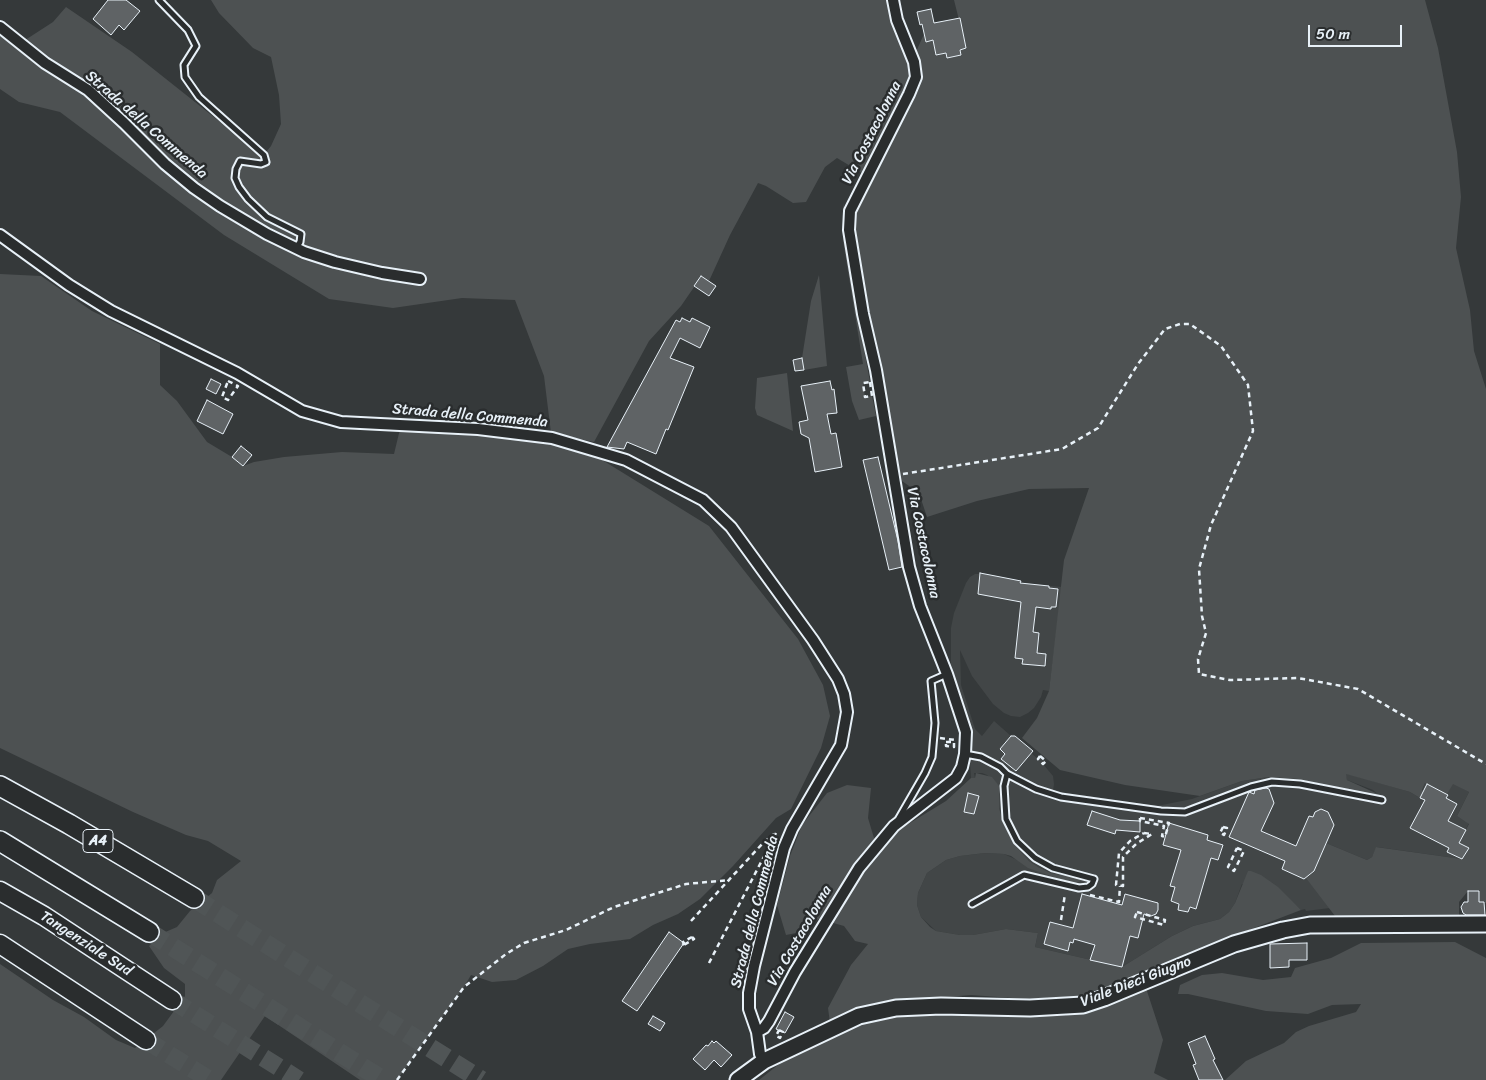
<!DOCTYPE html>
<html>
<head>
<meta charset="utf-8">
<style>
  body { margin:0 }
  #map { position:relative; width:1486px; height:1080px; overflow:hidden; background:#35393a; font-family:Sriracha,sans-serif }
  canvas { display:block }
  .scale { position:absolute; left:1308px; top:25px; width:94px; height:22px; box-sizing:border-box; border:2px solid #e8f1f8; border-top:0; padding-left:6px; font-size:15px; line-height:18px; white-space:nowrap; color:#e8f1f8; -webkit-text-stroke:4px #2a2d2e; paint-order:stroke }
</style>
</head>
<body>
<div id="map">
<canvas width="1486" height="1080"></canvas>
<div class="scale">50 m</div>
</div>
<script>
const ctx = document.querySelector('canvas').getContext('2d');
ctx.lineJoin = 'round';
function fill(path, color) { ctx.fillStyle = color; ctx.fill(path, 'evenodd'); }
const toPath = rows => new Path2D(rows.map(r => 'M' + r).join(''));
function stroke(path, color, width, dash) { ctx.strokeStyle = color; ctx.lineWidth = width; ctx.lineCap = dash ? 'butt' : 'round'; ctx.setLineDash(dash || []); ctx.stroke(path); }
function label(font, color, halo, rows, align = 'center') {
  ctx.font = font + ' Sriracha,sans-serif'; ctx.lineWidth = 5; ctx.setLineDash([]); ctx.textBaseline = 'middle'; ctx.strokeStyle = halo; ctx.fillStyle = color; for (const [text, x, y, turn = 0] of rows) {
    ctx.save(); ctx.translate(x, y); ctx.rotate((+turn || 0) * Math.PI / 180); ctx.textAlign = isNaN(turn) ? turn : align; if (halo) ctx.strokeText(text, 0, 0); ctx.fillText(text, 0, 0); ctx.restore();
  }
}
const built = toPath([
  [975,574,980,574,1021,581,1021,583,1062,587,1049,691,1043,690,1041,697,1034,708,1028,713,1020,717,1011,716,1004,713,993,704,972,676,960,650,961,685,975,729,982,736,994,721,1011,736,1013,734,1033,751,1031,753,1038,759,1040,756,1046,761,1043,764,1053,776,1054,784,1053,791,1157,806,1192,799,1242,781,1269,777,1298,779,1377,796,1379,795,1373,790,1347,780,1345,773,1410,792,1420,798,1425,783,1453,783,1469,792,1457,816,1469,823,1459,843,1469,848,1462,859,1377,847,1372,857,1367,860,1326,843,1326,902,1330,908,1306,911,1305,909,1301,910,1272,884,1242,884,1235,903,1229,912,1220,919,1193,926,1172,936,1122,967,1035,947,1038,933,1006,929,973,935,960,935,936,931,921,917,917,905,918,893,927,873,946,860,960,856,985,853,1004,854,1062,880,1073,882,1079,882,1083,879,1051,873,1038,867,1029,861,1014,844,1004,824,999,808,999,786,987,775,982,773,974,773,975,778,971,778,969,746,951,664,951,628,954,613,966,583,970,577]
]);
const green = toPath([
  [211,0,889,0,891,18,914,62,915,54,924,34,926,42,933,40,946,53,947,58,961,55,960,50,966,48,954,0,1425,0,1438,48,1457,152,1461,197,1456,248,1470,310,1474,351,1486,389,1486,903,1479,902,1468,891,1459,902,1459,917,1335,916,1306,878,1313,873,1326,843,1367,860,1372,857,1376,847,1462,859,1469,848,1459,843,1469,824,1457,816,1469,792,1453,784,1447,794,1425,783,1422,790,1424,792,1420,798,1410,792,1346,774,1347,780,1380,795,1377,796,1298,779,1269,777,1242,781,1200,796,1125,785,1060,770,1022,738,1037,718,1049,691,1064,560,1089,488,1029,489,977,501,927,517,919,493,902,481,849,230,867,176,837,158,825,167,806,202,793,203,766,186,758,183,730,235,709,281,701,277,681,306,649,341,594,442,551,433,544,376,515,300,462,298,393,308,329,299,224,235,60,112,19,102,0,89,0,30,19,44,53,22,66,7,132,52,263,156,271,146,281,124,279,95,271,57,253,48,219,13],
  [843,203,860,328,870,382,863,384,865,397,872,396,876,416,859,420,852,401,846,367,863,364,843,240],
  [0,274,41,276,92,311,160,344,160,385,177,401,207,442,232,457,243,466,254,462,284,457,342,452,394,454,401,425,552,438,599,458,709,526,798,639,823,685,830,716,821,748,791,809,776,818,733,866,700,899,678,914,653,925,630,939,590,944,568,949,543,966,516,980,492,982,471,975,464,987,397,1080,360,1080,265,1016,221,1080,0,1080,0,964,53,1000,84,1017,116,1040,135,1048,163,1026,185,996,185,984,164,968,149,946,163,933,177,927,190,911,212,893,217,880,241,861,208,841,186,835,133,812,0,748],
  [819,275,827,366,804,370,802,358,811,301],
  [787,373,793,431,757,415,755,408,757,378],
  [976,773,992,777,999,786,999,808,1004,824,1014,844,1029,861,1038,867,1051,873,1084,879,1079,882,1073,882,1062,880,1028,868,1011,856,1004,854,985,853,960,856,946,860,927,873,918,893,917,905,921,917,930,927,936,931,960,935,973,935,1006,929,1038,933,1035,947,1122,967,1172,936,1193,926,1220,919,1229,912,1235,903,1248,871,1251,871,1261,875,1278,887,1301,910,1176,958,1134,978,1079,996,1026,999,971,995,897,1001,830,1023,828,1008,851,965,868,944,855,941,844,926,819,919,796,933,786,935,777,905,790,856,802,825,827,793,847,785,871,788,868,818,874,838,900,829,946,801,971,778,975,778],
  [1455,942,1486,958,1486,1080,1225,1080,1246,1061,1284,1043,1296,1032,1309,1026,1356,1012,1361,1004,1332,1005,1308,1014,1266,1011,1188,994,1178,994,1180,985,1202,975,1222,973,1263,980,1291,977,1295,968,1331,958,1361,943],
  [1146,988,1163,1040,1154,1073,1168,1080,759,1080,783,1061,826,1036,872,1018,923,1011,1060,1016,1084,1013]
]);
const building = toPath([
  [108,0,126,0,140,11,124,30,119,25,111,35,93,19,108,0],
  [931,9,934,23,960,18,966,48,960,50,961,55,947,58,946,53,936,55,933,40,926,42,922,24,920,25,917,12,931,9],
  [701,276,716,286,709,296,694,286,701,276],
  [682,318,690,322,692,318,710,327,700,348,680,338,670,358,694,367,668,430,666,429,656,454,627,442,624,449,607,447,676,320,680,322,682,318],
  [802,358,804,370,795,371,793,360,802,358],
  [211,379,221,384,216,394,206,389,211,379],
  [830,381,832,390,834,389,837,413,827,414,831,434,836,433,842,467,815,472,809,438,801,434,799,422,808,420,801,386,830,381],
  [207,400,233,414,223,434,197,421,207,400],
  [241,446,252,455,243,466,232,457,241,446],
  [878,457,898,541,902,567,889,570,863,460,878,457],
  [980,573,1021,581,1020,583,1049,586,1049,588,1058,589,1056,607,1051,607,1051,609,1036,607,1033,632,1039,633,1037,653,1046,654,1045,666,1022,664,1023,659,1015,658,1021,602,978,594,980,573],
  [1011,736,1015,736,1033,751,1016,771,1001,759,1005,754,1000,749,1011,736],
  [1427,784,1448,795,1446,798,1457,804,1448,821,1466,830,1459,843,1469,848,1462,859,1447,852,1449,848,1410,828,1425,800,1420,798,1427,784],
  [1266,788,1269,789,1274,803,1261,831,1296,846,1309,816,1313,817,1315,812,1321,809,1328,812,1334,825,1314,871,1304,879,1282,869,1285,861,1229,837,1249,792,1254,794,1255,790,1266,788],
  [968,793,979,796,974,814,964,812,968,793],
  [1092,811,1120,820,1140,821,1140,832,1116,830,1115,834,1087,825,1092,811],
  [1169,823,1208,835,1207,840,1223,845,1218,860,1211,858,1196,909,1190,907,1188,912,1178,910,1179,904,1171,901,1175,887,1170,886,1181,850,1163,845,1169,823],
  [1468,891,1479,891,1479,902,1484,902,1485,915,1466,915,1463,913,1461,907,1464,902,1468,902,1468,891],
  [1082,894,1122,905,1125,894,1158,903,1158,910,1156,914,1151,916,1144,914,1138,938,1130,936,1122,967,1090,960,1095,945,1074,939,1073,943,1070,942,1068,951,1044,944,1050,922,1073,928,1082,894],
  [669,932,684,943,637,1011,622,1001,669,932],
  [1307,943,1307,960,1289,960,1289,967,1270,968,1270,944,1307,943],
  [785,1012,794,1017,785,1033,776,1029,785,1012],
  [653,1016,665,1023,660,1031,648,1024,653,1016],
  [1205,1036,1215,1059,1213,1060,1223,1080,1199,1080,1193,1065,1196,1064,1188,1043,1205,1036],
  [712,1041,714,1043,716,1041,732,1055,721,1067,714,1060,705,1070,693,1059,706,1045,708,1046,712,1041]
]);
const trunkTunnel = toPath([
  [172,1000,299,1080],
  [146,1040,210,1080]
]);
const motorwayTunnel = toPath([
  [194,898,481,1080],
  [149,932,383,1080]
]);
const path = toPath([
  [228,381,238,386,228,400,222,397,228,381],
  [870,382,872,396,865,397,863,383,870,382],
  [903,474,1062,449,1098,428,1138,364,1165,329,1180,324,1190,324,1221,346,1248,385,1253,431,1211,525,1199,569,1202,616,1206,633,1198,659,1199,674,1230,680,1298,678,1358,689,1486,764],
  [940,738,955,740],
  [946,742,954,742,954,747,946,746,946,742],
  [1040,756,1046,761,1043,764,1038,759,1040,756],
  [1140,818,1169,823,1165,837,1162,836,1164,826,1140,821,1140,818],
  [1223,827,1227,828,1224,835,1220,833,1223,827],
  [1144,833,1152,834,1136,844,1123,857,1123,886,1116,885,1119,853,1130,841,1144,833],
  [1237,848,1244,851,1234,871,1228,867,1237,848],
  [1090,895,1119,902,1120,886],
  [1137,912,1165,920,1164,925,1135,917,1137,912],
  [1061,920,1065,894],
  [691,921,763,843,774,834],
  [692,937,694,939,682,946,684,943,683,942,692,937],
  [709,963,776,833],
  [779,1030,783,1032,780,1038,776,1036,779,1030],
  [397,1080,464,987,506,954,524,943,566,930,614,907,686,884,730,880]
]);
const service = toPath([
  [159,0,188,30,196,46,184,65,185,77,199,97,264,155,266,162,261,164,240,161,236,169,235,178,239,187,248,199,267,217,301,234,300,242,296,248],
  [965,754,981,757,1000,767,1007,774,1036,789,1061,797,1161,811,1185,812,1251,787,1272,782,1300,784,1382,800],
  [899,818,925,773,932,757,935,723,931,681,947,674],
  [972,904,1024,875,1079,888,1088,887,1092,884,1094,879,1053,868,1035,858,1017,841,1006,819,1004,786,1007,774]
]);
const minor = toPath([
  [0,27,45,63,88,90,124,123,165,164,194,188,220,206,267,234,304,252,335,262,382,273,420,279],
  [0,235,69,285,111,311,237,373,302,411,341,422,478,429,552,438,626,460,703,500,731,527,813,640,838,679,844,694,847,712,841,745,792,829,784,848,754,966,749,993,749,1009,757,1032,760,1054,764,1061],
  [757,1032,764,1028,769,1021,795,972,859,868,894,826,956,778,962,767,965,754,966,732,947,674,920,606,909,567,876,370,863,314,849,230,850,211,909,94,916,77,914,62,897,20,893,0]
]);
const secondary = toPath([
  [738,1080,764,1061,859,1016,896,1008,941,1006,1030,1008,1083,1005,1104,998,1234,944,1283,930,1310,925,1486,924]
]);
const trunk = toPath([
  [0,891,44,916,172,1000],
  [0,944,146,1040]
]);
const motorway = toPath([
  [0,786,69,824,194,898],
  [0,841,149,932]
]);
const shields = [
  [98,841,30]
];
const shieldNames = [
  ["A4",98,841]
];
const streetNames = [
  ["Strada della Commenda",146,125,41],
  ["Via Costacolonna",872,133,-63],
  ["Strada della Commenda",470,416,5],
  ["Via Costacolonna",923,543,78],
  ["Strada della Commenda",755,912,-76],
  ["Via Costacolonna",800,936,-60],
  ["Tangenziale Sud",86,944,33],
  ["Viale Dieci Giugno",1136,982,-21]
];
fill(built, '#424647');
fill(green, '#4d5152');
fill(building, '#5f6365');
stroke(building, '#e8f1f8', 1);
stroke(trunkTunnel, '#505556', 18, [18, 9]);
stroke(motorwayTunnel, '#505556', 19, [19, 9]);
stroke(service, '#e8f1f8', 9);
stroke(minor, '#e8f1f8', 14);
stroke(secondary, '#e8f1f8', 19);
stroke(trunk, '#e8f1f8', 21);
stroke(motorway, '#e8f1f8', 22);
stroke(path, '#e8f1f8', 2.5, [5, 4]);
stroke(service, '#2a2d2e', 5);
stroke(minor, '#2a2d2e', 10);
stroke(secondary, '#2a2d2e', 15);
stroke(trunk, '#2a2d2e', 18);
stroke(motorway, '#2a2d2e', 19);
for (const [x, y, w] of shields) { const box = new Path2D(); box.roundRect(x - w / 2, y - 11.5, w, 23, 4); ctx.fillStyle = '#2a2d2e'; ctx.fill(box); stroke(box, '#e8f1f8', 1); }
label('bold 14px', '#e8f1f8', null, shieldNames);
label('15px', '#e8f1f8', '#2a2d2e', streetNames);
</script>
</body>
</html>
